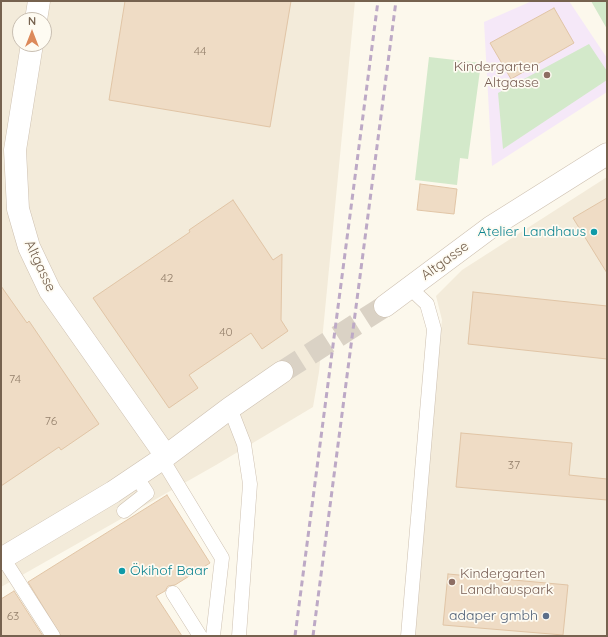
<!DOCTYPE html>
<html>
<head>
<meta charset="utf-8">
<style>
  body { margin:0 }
  #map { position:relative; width:608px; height:637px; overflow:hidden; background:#fcf8ec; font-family:Quicksand,sans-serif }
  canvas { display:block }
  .frame { position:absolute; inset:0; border:2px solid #76624f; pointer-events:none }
  .north { position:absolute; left:12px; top:12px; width:40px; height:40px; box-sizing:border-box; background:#fefbf2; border:1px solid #c8beb1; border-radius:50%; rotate:0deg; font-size:11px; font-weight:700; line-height:16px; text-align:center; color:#76624f }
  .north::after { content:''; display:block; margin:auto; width:14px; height:18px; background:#dc895a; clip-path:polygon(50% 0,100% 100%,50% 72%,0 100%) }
</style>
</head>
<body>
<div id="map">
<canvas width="608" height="637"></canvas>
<div class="frame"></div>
<div class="north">N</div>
</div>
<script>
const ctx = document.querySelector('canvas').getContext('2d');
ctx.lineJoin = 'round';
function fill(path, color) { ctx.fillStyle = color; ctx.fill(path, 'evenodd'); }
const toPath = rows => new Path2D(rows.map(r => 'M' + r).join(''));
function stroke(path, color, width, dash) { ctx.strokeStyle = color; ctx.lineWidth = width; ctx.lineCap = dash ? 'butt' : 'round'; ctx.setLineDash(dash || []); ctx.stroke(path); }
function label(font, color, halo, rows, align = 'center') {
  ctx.font = font + ' Quicksand,sans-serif'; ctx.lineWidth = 3.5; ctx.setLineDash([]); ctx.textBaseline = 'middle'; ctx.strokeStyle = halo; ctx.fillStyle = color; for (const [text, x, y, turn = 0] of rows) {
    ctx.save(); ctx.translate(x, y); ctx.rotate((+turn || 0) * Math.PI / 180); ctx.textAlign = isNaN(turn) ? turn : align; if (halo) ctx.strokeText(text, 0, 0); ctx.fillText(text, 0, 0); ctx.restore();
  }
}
const residential = toPath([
  [1,1,355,1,319,372,313,407,216,465,1,587],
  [20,20,44,20,44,44,20,44],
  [607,177,607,636,405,636,442,320,436,296,462,270]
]);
const education = toPath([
  [532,1,569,1,607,58,607,92,492,166,484,22]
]);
const green = toPath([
  [591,1,607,1,607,29],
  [589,44,607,71,607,80,503,149,498,93],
  [429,57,481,63,468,159,460,158,457,185,415,180]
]);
const building = toPath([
  [125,1,291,1,270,127,109,100,125,1],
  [554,8,574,43,511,79,490,43,554,8],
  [420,184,457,189,454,214,417,210,420,184],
  [607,198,607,273,573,218,607,198],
  [233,200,273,260,282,254,281,320,288,331,262,349,251,333,189,375,198,388,169,408,93,298,190,232,189,230,233,200],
  [1,286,27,323,29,321,99,424,61,450,59,447,1,486,1,286],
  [473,292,607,306,607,359,468,344,473,292],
  [461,433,572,443,569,475,607,479,607,500,456,487,461,433],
  [167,495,210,563,175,585,168,586,165,591,156,596,182,636,61,636,28,582,167,495],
  [448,574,568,585,563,635,443,625,448,574],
  [14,591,43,636,1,636,1,599,14,591]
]);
const streetTunnel = toPath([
  [282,372,385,306]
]);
const lane = toPath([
  [230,408,244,444,250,484,239,636],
  [162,459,222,558,213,636],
  [124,511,147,493,136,476],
  [3,558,53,636],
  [173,593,200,636],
  [408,636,434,329,427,304,409,287]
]);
const street = toPath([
  [36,20,39,1],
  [32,44,15,150,18,209,29,247,50,291,166,456],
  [385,306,491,227,607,154],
  [1,559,113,492,162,459,230,408,282,372]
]);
const rail = toPath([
  [295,636,378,1],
  [313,636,396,1]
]);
const markers = [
  [547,75,4,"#8d6e63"],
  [594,232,4,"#0f9aa8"],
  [122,571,4,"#0f9aa8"],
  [452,582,4,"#8d6e63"],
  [546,616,4,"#5c6f8a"]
];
const numberNames = [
  ["44",200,51],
  ["42",167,278],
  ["40",226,332],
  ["74",15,379],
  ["76",51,421],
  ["37",514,465],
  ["63",13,616]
];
const educationNames = [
  ["Kindergarten",539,67],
  ["Altgasse",539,83],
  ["Kindergarten",460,574,"left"],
  ["Landhauspark",460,590,"left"]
];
const cultureNames = [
  ["Atelier Landhaus",586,232],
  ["Ökihof Baar",130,571,"left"]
];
const streetNames = [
  ["Altgasse",445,261,-36],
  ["Altgasse",40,266,65]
];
const serviceNames = [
  ["adaper gmbh",538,616]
];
fill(residential, '#f3ebda');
fill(education, '#f5e8f8');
fill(green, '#d3e9ca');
fill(building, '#efdcc5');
stroke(building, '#e1c5a6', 1);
stroke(streetTunnel, '#dad2c5', 22, [22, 11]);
stroke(lane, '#cec1b1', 15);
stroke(street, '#cec1b1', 23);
stroke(lane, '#fff', 14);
stroke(street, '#fff', 22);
stroke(rail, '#bda9c6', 3, [6, 4]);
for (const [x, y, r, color] of markers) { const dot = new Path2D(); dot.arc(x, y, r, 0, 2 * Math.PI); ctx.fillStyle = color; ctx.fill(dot); stroke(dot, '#fefbf2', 1.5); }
label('12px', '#94806c', null, numberNames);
label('14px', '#785e54', '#fefbf2', educationNames, 'right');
label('14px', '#0d838f', '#fefbf2', cultureNames, 'right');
label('14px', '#76624f', '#fefbf2', streetNames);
label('14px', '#4e5e75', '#fefbf2', serviceNames, 'right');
</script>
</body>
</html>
